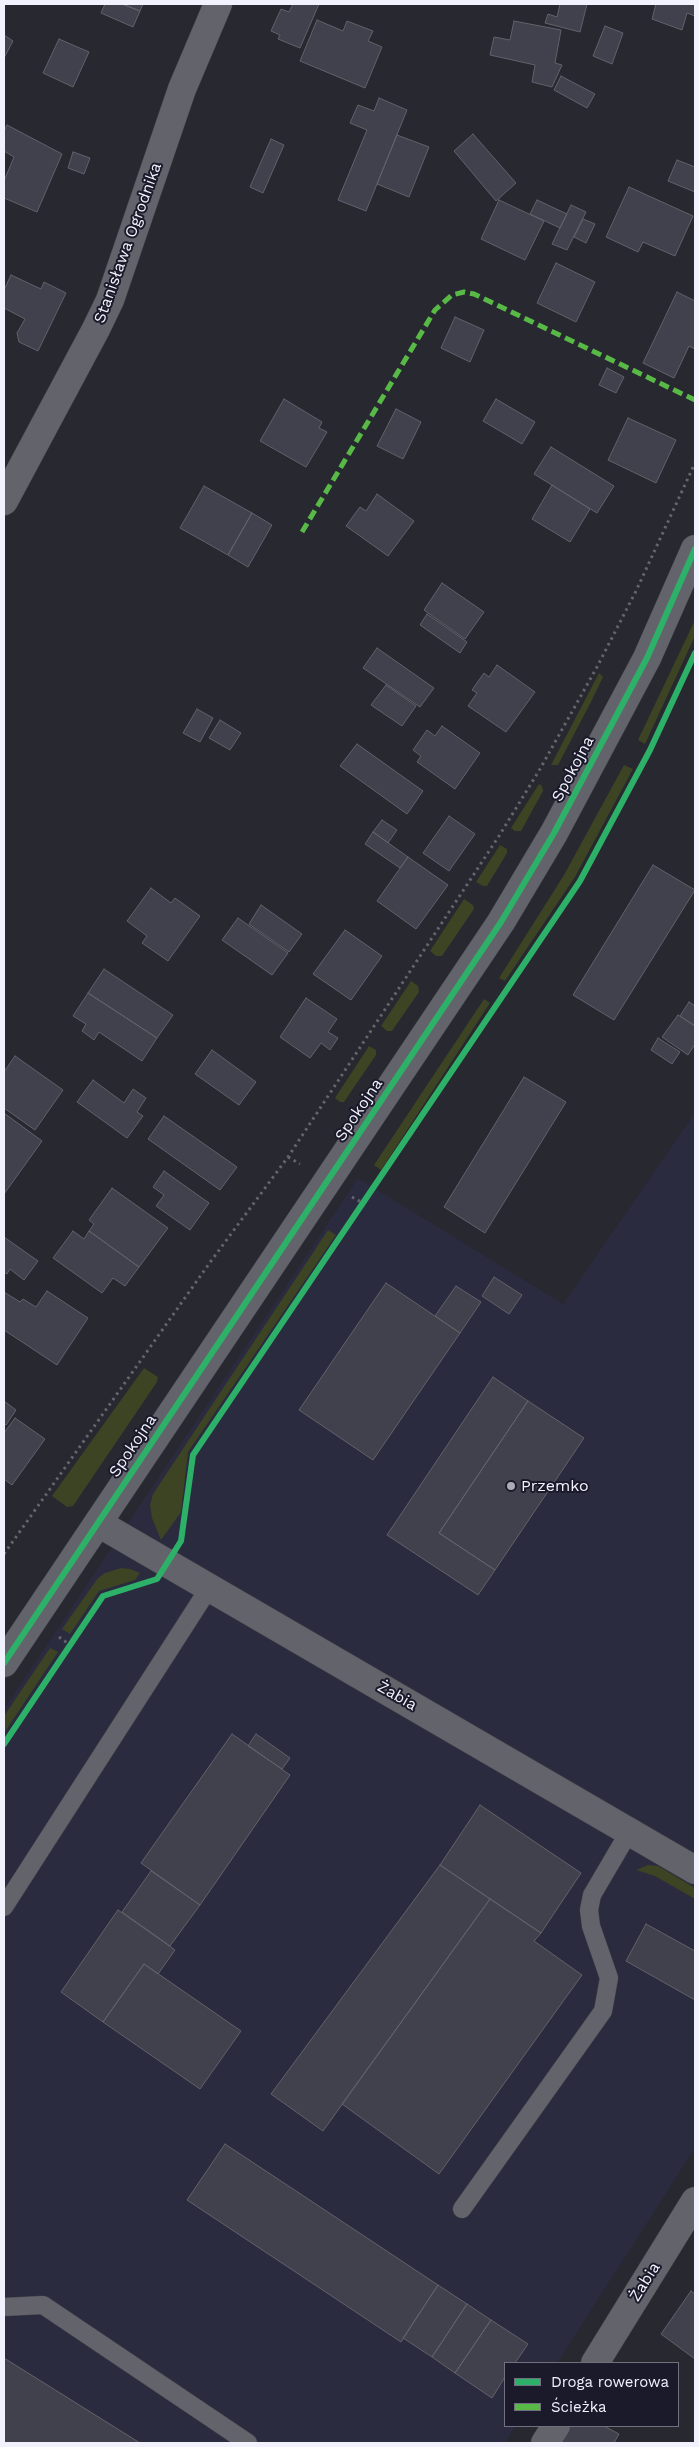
<!DOCTYPE html>
<html>
<head>
<meta charset="utf-8">
<style>
  body { margin:0 }
  #map { position:relative; width:699px; height:2447px; overflow:hidden; background:#272830; font-family:"Work Sans",sans-serif }
  canvas { display:block }
  .frame { position:absolute; inset:0; border:5px solid #f1f2fd; pointer-events:none }
  .legend { position:absolute; left:504px; top:2362px; width:175px; height:65px; box-sizing:border-box; background:#1a1a2a; border:1px solid #70707e; margin:0; padding:6px 9px; list-style:none; font-size:15px; color:#f1f2fd }
  .legend li { display:flex; align-items:center; gap:10px; height:25px }
  .legend b { width:25px; border:1px solid #70707e }
</style>
</head>
<body>
<div id="map">
<canvas width="699" height="2447"></canvas>
<div class="frame"></div>
<ul class="legend">
<li><b style="height:6px;background:#2db169"></b>Droga rowerowa</li>
<li><b style="height:6px;background:#58b947"></b>Ścieżka</li>
</ul>
</div>
<script>
const ctx = document.querySelector('canvas').getContext('2d');
ctx.lineJoin = 'round';
function fill(path, color) { ctx.fillStyle = color; ctx.fill(path, 'evenodd'); }
const toPath = rows => new Path2D(rows.map(r => 'M' + r).join(''));
function stroke(path, color, width, dash) { ctx.strokeStyle = color; ctx.lineWidth = width; ctx.lineCap = dash ? 'butt' : 'round'; ctx.setLineDash(dash || []); ctx.stroke(path); }
function label(font, color, halo, rows, align = 'center') {
  ctx.font = font + ' "Work Sans",sans-serif'; ctx.lineWidth = 4; ctx.setLineDash([]); ctx.textBaseline = 'middle'; ctx.strokeStyle = halo; ctx.fillStyle = color; for (const [text, x, y, turn = 0] of rows) {
    ctx.save(); ctx.translate(x, y); ctx.rotate((+turn || 0) * Math.PI / 180); ctx.textAlign = isNaN(turn) ? turn : align; if (halo) ctx.strokeText(text, 0, 0); ctx.fillText(text, 0, 0); ctx.restore();
  }
}
const built = toPath([
  [695,1113,695,2148,557,2363,505,2363,505,2426,516,2426,505,2443,4,2443,4,1709,358,1178,563,1304]
]);
const green = toPath([
  [695,620,695,636,645,744,638,740],
  [599,673,603,677,591,702,558,765,551,765],
  [624,765,633,769,575,877,505,981,499,978,564,875],
  [539,784,542,786,543,791,521,831,515,831,511,828],
  [500,845,507,849,507,853,487,886,483,886,476,882],
  [464,899,473,905,474,909,442,956,436,956,430,951],
  [411,981,418,986,419,992,392,1031,387,1031,381,1026],
  [484,999,490,1003,381,1170,374,1165],
  [369,1046,376,1050,376,1055,344,1102,340,1102,335,1098],
  [328,1230,336,1235,188,1452,181,1512,161,1540,152,1518,150,1505,153,1494],
  [144,1368,158,1377,157,1382,73,1506,67,1507,52,1496],
  [121,1568,130,1569,140,1573,135,1580,99,1591,70,1634,62,1629,98,1578,105,1573],
  [50,1648,58,1652,4,1733,4,1716],
  [648,1865,658,1866,695,1888,695,1899,655,1876,636,1870]
]);
const building = toPath([
  [105,4,122,4,140,11,133,27,101,13,105,4],
  [122,4,143,4,140,11,122,4],
  [293,4,319,4,300,48,278,39,280,35,271,31,281,9,289,12,293,4],
  [560,4,587,4,580,32,545,23,548,14,557,17,560,4],
  [656,4,695,4,695,16,687,13,682,30,652,19,656,4],
  [317,20,343,31,347,21,373,31,368,41,382,47,365,88,300,61,317,20],
  [514,21,561,30,555,63,562,65,552,87,532,82,535,65,490,55,494,37,510,40,514,21],
  [605,26,623,33,612,64,593,56,605,26],
  [4,35,13,41,4,58,4,35],
  [59,39,89,52,73,87,43,73,59,39],
  [561,76,595,94,587,108,554,90,561,76],
  [379,98,407,110,366,211,338,200,367,130,350,123,358,105,374,111,379,98],
  [7,125,62,154,37,212,4,198,4,181,14,157,4,151,4,131,7,125],
  [473,134,516,183,496,201,454,151,473,134],
  [397,135,429,147,409,197,377,184,397,135],
  [271,139,284,145,263,193,250,187,271,139],
  [73,152,90,158,84,174,68,168,73,152],
  [677,160,695,167,695,192,668,181,677,160],
  [629,187,693,216,675,256,643,242,638,252,606,237,629,187],
  [499,200,544,221,525,260,481,239,499,200],
  [537,200,567,214,560,228,530,214,537,200],
  [571,205,586,212,567,250,552,244,571,205],
  [583,219,595,224,586,243,574,237,583,219],
  [556,263,595,282,576,322,537,303,556,263],
  [11,275,41,289,44,282,66,293,38,351,19,342,17,333,25,319,4,308,4,290,11,275],
  [677,292,695,301,695,349,689,346,674,378,643,363,677,292],
  [455,317,484,330,470,362,441,348,455,317],
  [607,368,624,377,616,393,599,385,607,368],
  [284,399,322,422,319,428,327,432,306,467,260,441,284,399],
  [496,399,535,422,522,444,483,421,496,399],
  [396,409,421,422,403,459,377,446,396,409],
  [628,418,676,440,656,483,608,460,628,418],
  [551,447,614,486,597,513,534,474,551,447],
  [552,485,590,509,570,542,532,519,552,485],
  [204,486,252,513,228,555,180,528,204,486],
  [377,494,414,521,388,556,346,526,360,507,366,511,377,494],
  [252,513,272,525,248,567,228,555,252,513],
  [442,583,484,612,465,639,424,610,442,583],
  [427,614,467,642,460,653,420,625,427,614],
  [377,648,434,688,420,707,363,668,377,648],
  [497,665,535,692,506,732,468,706,477,693,472,690,484,673,489,677,497,665],
  [386,685,416,706,402,726,371,705,386,685],
  [197,709,213,718,200,742,183,733,197,709],
  [220,720,241,733,230,750,209,738,220,720],
  [442,726,480,753,455,789,417,762,421,756,413,750,427,730,435,736,442,726],
  [357,744,423,791,407,814,340,766,357,744],
  [449,816,475,834,449,871,423,853,449,816],
  [382,820,397,830,388,843,373,832,382,820],
  [373,832,408,857,400,868,365,844,373,832],
  [408,857,448,885,416,929,377,901,408,857],
  [653,865,695,890,614,1020,573,995,653,865],
  [151,888,171,903,175,898,200,916,168,961,142,943,147,936,127,921,151,888],
  [261,905,302,934,289,952,249,924,261,905],
  [238,918,288,953,272,975,222,940,238,918],
  [345,930,382,956,351,1000,313,974,345,930],
  [104,969,173,1015,157,1038,88,993,104,969],
  [88,993,157,1038,142,1061,99,1032,94,1040,82,1031,86,1024,73,1016,88,993],
  [306,998,337,1019,328,1032,338,1038,330,1050,321,1043,310,1058,280,1037,306,998],
  [689,1002,695,1006,695,1026,680,1016,689,1002],
  [678,1015,695,1026,695,1044,688,1055,662,1037,678,1015],
  [658,1038,680,1052,672,1064,651,1050,658,1038],
  [212,1050,256,1082,239,1105,195,1074,212,1050],
  [15,1056,63,1090,35,1130,4,1108,4,1072,15,1056],
  [524,1077,566,1102,485,1233,444,1207,524,1077],
  [93,1080,124,1103,133,1089,146,1098,137,1112,143,1116,127,1138,77,1102,93,1080],
  [4,1113,42,1141,4,1194,4,1113],
  [164,1116,237,1167,220,1190,148,1139,164,1116],
  [164,1171,209,1203,190,1230,156,1206,164,1195,153,1187,164,1171],
  [112,1188,168,1228,139,1267,89,1231,94,1224,89,1220,112,1188],
  [73,1231,84,1239,89,1231,139,1267,125,1286,113,1278,102,1293,53,1258,73,1231],
  [4,1237,38,1261,24,1280,10,1269,7,1274,4,1272,4,1237],
  [494,1277,522,1295,509,1314,482,1296,494,1277],
  [386,1283,460,1333,373,1460,299,1410,386,1283],
  [456,1286,481,1302,460,1333,435,1316,456,1286],
  [47,1291,88,1318,57,1365,4,1330,4,1292,20,1302,23,1299,36,1307,47,1291],
  [493,1377,528,1401,439,1533,495,1570,478,1595,387,1535,493,1377],
  [4,1401,16,1410,6,1425,4,1423,4,1401],
  [528,1401,584,1438,495,1570,439,1533,528,1401],
  [15,1418,45,1439,12,1485,4,1479,4,1433,15,1418],
  [232,1734,290,1775,200,1905,141,1863,232,1734],
  [256,1734,290,1758,282,1769,248,1746,256,1734],
  [480,1805,581,1873,541,1933,440,1865,480,1805],
  [440,1865,490,1899,323,2131,271,2094,440,1865],
  [151,1871,200,1905,170,1946,122,1912,151,1871],
  [490,1899,541,1933,534,1941,582,1975,439,2174,342,2104,490,1899],
  [118,1910,175,1950,158,1974,144,1964,103,2022,61,1992,118,1910],
  [646,1924,695,1951,695,2000,626,1961,646,1924],
  [144,1964,241,2031,200,2089,103,2022,144,1964],
  [225,2144,438,2285,401,2342,187,2200,225,2144],
  [438,2285,467,2304,432,2357,403,2338,438,2285],
  [691,2291,695,2294,695,2359,661,2334,691,2291],
  [467,2304,491,2320,455,2373,432,2357,467,2304],
  [491,2320,528,2344,515,2363,505,2363,505,2377,492,2398,455,2373,491,2320],
  [4,2358,140,2443,4,2443,4,2358],
  [570,2426,604,2426,619,2434,614,2443,560,2443,570,2426]
]);
const path = toPath([
  [288,1157,300,1164],
  [352,1197,363,1203],
  [4,1554,211,1261,288,1157,499,836,540,769,597,667,636,591,695,463],
  [59,1637,70,1645]
]);
const lane = toPath([
  [4,1907,209,1588],
  [462,2209,603,2011,609,1978,591,1926,589,1910,592,1895,629,1832],
  [4,2307,43,2305,248,2443]
]);
const street = toPath([
  [4,501,96,329,110,300,182,89,218,4],
  [98,1523,695,1870],
  [595,2363,695,2201],
  [545,2443,556,2426]
]);
const secondary = toPath([
  [4,1663,501,922,554,833,647,658,695,549]
]);
const quiet = toPath([
  [302,532,435,310,452,295,464,292,474,294,695,400]
]);
const cycleway = toPath([
  [4,1663,501,922,554,833,647,658,695,549],
  [4,1744,103,1596,157,1579,181,1541,193,1455,580,881,650,750,695,653]
]);
const markers = [
  [511,1486,5,"#aaabb5"]
];
const streetNames = [
  ["Stanisława Ogrodnika",128,243,-70],
  ["Spokojna",573,769,-62],
  ["Spokojna",359,1110,-56],
  ["Spokojna",133,1446,-56],
  ["Żabia",397,1696,30],
  ["Żabia",645,2282,-58]
];
const poiNames = [
  ["Przemko",521,1486]
];
fill(built, '#2a2b3f');
fill(green, '#3c4424');
fill(building, '#40414c');
stroke(building, '#61626a', 1);
stroke(lane, '#424349', 19);
stroke(street, '#424349', 29);
stroke(secondary, '#424349', 29);
stroke(path, '#65656c', 3, [2.5, 4]);
stroke(lane, '#63646b', 18);
stroke(street, '#63646b', 28);
stroke(secondary, '#63646b', 28);
stroke(quiet, '#58b947', 5, [10, 5]);
stroke(cycleway, '#2db169', 6);
for (const [x, y, r, color] of markers) { const dot = new Path2D(); dot.arc(x, y, r, 0, 2 * Math.PI); ctx.fillStyle = color; ctx.fill(dot); stroke(dot, '#1a1a2a', 2); }
label('16px', '#f1f2fd', '#1a1a2a', streetNames);
label('16px', '#f1f2fd', '#1a1a2a', poiNames, 'left');
</script>
</body>
</html>
